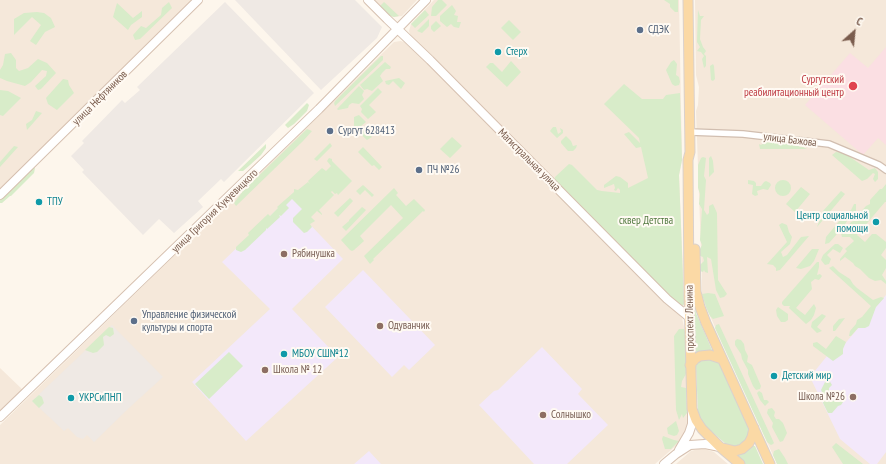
<!DOCTYPE html>
<html>
<head>
<meta charset="utf-8">
<style>
  body { margin:0 }
  #map { position:relative; width:886px; height:464px; overflow:hidden; background:#fdf6ec; font-family:"PT Sans Narrow",sans-serif }
  canvas { display:block }
  .north { position:absolute; left:834px; top:12px; width:40px; height:40px; -webkit-text-stroke:3px #fffaf3; paint-order:stroke; rotate:27deg; font-size:11px; font-weight:700; line-height:16px; text-align:center; color:#7a5c4d }
  .north::after { content:''; display:block; margin:auto; width:14px; height:18px; background:#7a5c4d; clip-path:polygon(50% 0,100% 100%,50% 72%,0 100%) }
</style>
</head>
<body>
<div id="map">
<canvas width="886" height="464"></canvas>
<div class="north">С</div>
</div>
<script>
const ctx = document.querySelector('canvas').getContext('2d');
ctx.lineJoin = 'round';
function fill(path, color) { ctx.fillStyle = color; ctx.fill(path, 'evenodd'); }
const toPath = rows => new Path2D(rows.map(r => 'M' + r).join(''));
function stroke(path, color, width, dash) { ctx.strokeStyle = color; ctx.lineWidth = width; ctx.lineCap = dash ? 'butt' : 'round'; ctx.setLineDash(dash || []); ctx.stroke(path); }
function label(font, color, halo, rows, align = 'center') {
  ctx.font = font + ' "PT Sans Narrow",sans-serif'; ctx.lineWidth = 4; ctx.setLineDash([]); ctx.textBaseline = 'middle'; ctx.strokeStyle = halo; ctx.fillStyle = color; for (const [text, x, y, turn = 0] of rows) {
    ctx.save(); ctx.translate(x, y); ctx.rotate((+turn || 0) * Math.PI / 180); ctx.textAlign = isNaN(turn) ? turn : align; if (halo) ctx.strokeText(text, 0, 0); ctx.fillText(text, 0, 0); ctx.restore();
  }
}
const residential = toPath([
  [0,0,194,0,0,189],
  [372,0,417,0,402,16,394,17,387,15],
  [434,0,679,0,682,160,679,175,684,296,684,304,683,306,681,307,411,37,409,31,411,24],
  [695,0,886,0,886,464,777,464,706,307,702,294,702,279,696,111,698,105,699,87,696,75],
  [401,41,409,44,682,318,686,336,687,427,679,443,655,464,0,464,0,425,394,42],
  [0,368,23,390,0,413],
  [702,448,714,452,728,464,676,464,691,451]
]);
const industrial = toPath([
  [235,0,355,0,382,27,377,38,321,90],
  [225,2,314,93,224,182,221,179,198,201,203,207,174,233,159,219,143,235,82,172,84,170,71,156,84,143,82,141,122,100,125,103,140,90,137,87],
  [112,325,163,377,129,408,91,445,94,442,87,435,83,439,77,437,68,428,64,431,32,401]
]);
const education = toPath([
  [291,196,304,210,300,214,343,259,292,309,338,357,246,441,192,382,270,309,222,262],
  [363,270,435,345,409,370,404,365,392,377,325,307],
  [886,295,886,452,877,464,870,464,840,439,810,377,827,356,832,359],
  [542,347,582,389,578,394,608,425,567,464,534,464,479,405,494,391,498,390],
  [369,451,381,464,354,464]
]);
const medical = toPath([
  [886,47,886,145,878,138,863,155,805,105,850,53,868,68]
]);
const green = toPath([
  [438,0,442,0,447,5,436,16,431,16,432,7],
  [664,0,678,0,678,12,675,12,670,7,670,4],
  [169,2,172,8,140,39,135,40,133,35,141,26,146,28,161,15,162,8],
  [384,2,399,16,394,17,387,15,379,7],
  [117,3,133,18,142,11,142,17,131,25,128,30,113,17],
  [452,5,456,11,454,15,458,16,457,22,461,22,459,28,454,27,451,24,447,27,440,21,440,16],
  [425,10,429,15,415,28,411,24],
  [698,10,700,16,704,16,701,20,700,39,703,47,706,51,704,54,706,56,706,66,704,68,702,59,704,56,701,52,697,51,700,47,697,42],
  [37,12,44,13,51,18,55,27,45,32,36,45,30,41,41,25,32,17,14,35,14,19,24,13],
  [429,19,429,26,422,33,417,31],
  [509,20,521,32,513,40,501,28],
  [436,21,441,26,434,32,431,29,431,26],
  [11,53,16,60,16,68,19,71,28,68,38,59,47,63,56,73,41,89,38,90,35,86,46,76,47,71,42,70,31,82,25,86,7,81,0,78,0,70,3,65,5,54],
  [381,56,383,56,383,60,335,106,334,103,336,100],
  [674,60,677,64,676,75,679,77,680,82,679,85,675,86,672,84,666,70,671,62],
  [511,61,521,72,507,87,486,67,490,63,493,63,502,72],
  [385,62,391,67,390,69,386,69,382,73,380,76,383,81,372,91,367,89,364,90,360,85],
  [713,64,714,66,715,79,713,81,711,80,710,66],
  [399,78,405,83,401,89,393,81,389,85,386,84,385,81],
  [63,79,68,80,69,85,74,93,57,110,48,104,46,98],
  [624,84,642,99,663,99,666,95,680,93,682,160,679,175,684,304,681,307,554,181,555,177,569,164,572,165,597,190,602,191,620,193,620,190,618,188,616,191,614,190,615,188,614,184,604,188,604,185,616,176,620,177,628,183,628,188,648,178,641,147,636,148,624,134,629,132,640,143,639,138,604,104],
  [359,86,364,91,362,95,364,99,359,104,352,103,349,105,348,108,338,110,337,109],
  [378,88,382,92,369,105,376,112,368,119,361,112,362,109,360,106],
  [0,90,8,91,21,98,3,116,0,115],
  [307,103,309,105,307,111,294,124,288,128,285,125],
  [36,111,42,113,27,130,26,124,32,120],
  [359,115,366,122,361,126,372,137,367,140,354,128,354,117],
  [553,127,556,127,558,134,561,132,560,128,563,130,563,133,557,138,550,131],
  [307,129,312,131,303,141,236,206,234,203,243,191],
  [566,136,571,141,573,146,577,145,576,148,573,151,568,151,561,143,561,141],
  [452,137,462,146,450,158,440,149],
  [765,142,787,144,803,147,807,149,760,149,759,144,761,145],
  [330,143,332,146,317,161,314,159],
  [266,144,266,148,261,155,250,165,243,171,238,171],
  [14,146,18,147,0,167,0,162],
  [363,147,382,167,379,170,374,165,372,166,358,152],
  [836,152,844,153,869,170,875,168,878,172,878,179,875,182,873,179,875,174,873,173,867,179,862,181,832,155],
  [711,156,713,161,714,172,709,177,709,158],
  [703,157,706,158,704,176,706,180,704,210,707,215,709,213,709,206,713,204,717,213,718,280,727,294,724,297,720,298,716,290,711,259,707,257,708,273,705,272,704,270,703,272,700,271,700,265,704,261,703,257,700,256,700,249,702,245,700,240,702,209,699,204,700,194,698,188,698,165,701,158],
  [329,158,332,159,332,161,352,181,338,195,337,193,335,194,332,191,320,203,331,192,334,195,319,210,322,214,322,215,317,211,311,217,315,221,310,224,312,227,307,232,304,233,293,222,293,218,302,209,292,199,286,205,289,208,281,216,279,215,280,217,267,229,266,228,266,230,245,250,241,252,236,250,236,247,249,235,248,233,268,214,270,216,278,208,277,207,294,192,294,189,298,190,308,182,310,184,308,181,322,168,326,171,331,166,327,161],
  [33,168,35,168,34,173,11,196,10,196,2,203,0,203,0,200],
  '775 188a8 8 0 1 1 16 0a8 8 0 1 1-16 0Z',
  [748,180,754,181,756,183,756,186,761,186,764,182,766,181,770,183,771,185,768,190,763,189,757,191,758,195,755,196,752,194,753,185,748,184],
  [886,184,886,202,885,202,857,235,865,242,872,234,876,234,886,242,886,248,881,255,886,260,886,268,882,275,886,281,886,284,881,280,875,281,869,278,860,269,855,266,853,263,845,257,840,261,840,259,847,251,845,249,854,241,850,237,842,237,841,233,845,230,851,222,856,220,858,215,866,206,870,204,870,200,880,189,882,189],
  [363,185,374,195,372,197,365,190,360,195,356,191],
  [801,187,810,194,795,212,786,204],
  [394,188,398,193,396,195,406,206,414,199,425,210,424,212,423,211,373,259,374,260,370,264,364,256,403,218,391,205,360,236,364,241,354,250,352,251,350,250,341,240],
  [841,191,845,194,817,227,823,211],
  [350,198,353,201,338,217,334,213],
  [854,204,856,204,856,211,850,216,844,226,829,243,825,244,826,237,846,213,851,210],
  [362,207,366,210,346,231,342,227,349,221,349,220],
  [782,223,787,225,789,232,792,237,790,244,781,252,783,257,787,255,801,237,809,236,780,270,776,271,776,268,773,265,767,264,787,242,779,225],
  [835,244,838,244,843,248,840,253,833,249,827,255,831,259,829,264,825,265,821,260,823,255],
  [812,249,819,249,814,261,810,266,801,269,796,268],
  [817,262,819,262,819,267,817,275,820,274,822,276,819,280,815,279,811,282,812,289,796,308,805,315,814,304,816,308,814,315,811,320,806,324,789,308,790,306,784,306,782,304,782,302],
  [833,266,839,272,850,279,853,284,857,288,873,300,881,297,884,298,876,307,869,326,865,328,858,328,851,336,849,336,850,331,856,324,857,320,862,317,871,306,829,268],
  [708,293,715,294,724,316,713,319,710,316,706,307,702,294],
  [693,297,696,313,712,350,697,354,694,352],
  [778,307,788,314,788,320,785,322,781,322,777,316,776,310],
  [822,314,826,316,817,327,822,331,817,333,811,327,812,322],
  [845,318,835,331,833,331,833,326,839,319],
  [719,324,774,443,773,444,771,445,767,442,715,328,716,325],
  [109,327,113,328,114,334,110,337,106,335,103,337,104,345,97,352,93,353,85,350],
  [679,329,684,329,686,336,686,374,682,381,681,387,686,388,687,413,683,418,682,414,679,420,676,410,674,336],
  [836,336,846,342,843,349,843,354,833,361,813,346,813,343,817,342,826,349],
  [737,339,741,340,744,344,745,350,748,356,747,362,752,365,761,386,760,389,756,390,753,386,748,374,748,370,742,359,741,354,735,345,735,341],
  [229,352,243,366,209,399,195,384],
  [709,359,718,361,748,427,749,433,746,441,737,447,727,445,702,423,698,413,696,366,698,363,702,360],
  [829,380,832,385,829,388,829,394,831,400,835,401,838,398,842,398,843,402,841,405,838,406,832,413,828,413,823,403,824,396,821,390,825,382],
  [759,391,762,393,764,400,767,400,769,402,765,406,760,400,757,393],
  [39,395,42,397,44,403,39,408,32,401],
  [772,408,775,412,774,416,776,419,779,419,783,423,787,433,783,441,780,442,772,427,773,423,767,413,768,409],
  [676,421,679,431,677,435,674,436,668,434,667,428],
  [663,436,674,440,679,441,671,449,665,449,662,439],
  [836,443,863,464,843,464,832,447],
  [752,446,755,446,763,464,745,464,738,457,738,455],
  [779,449,785,458,788,464,777,464,773,455,774,451]
]);
const street = toPath([
  [690,132,743,134,829,144,879,165,886,170]
]);
const secondary = toPath([
  [368,0,387,19,430,60,667,299,690,318],
  [0,195,198,0],
  [0,417,319,109,426,0],
  [679,450,689,433,692,424,692,411],
  [664,464,676,454,690,445,705,444,720,447]
]);
const primary = toPath([
  [688,0,690,152,688,160,689,298,692,409,696,420,702,429,720,447,740,464],
  [695,249,696,292,700,307,706,323,770,464],
  [690,365,695,359,700,356,710,355,722,359],
  [723,448,735,451,742,449,749,443,752,437,754,428]
]);
const markers = [
  [640,30,4,"#5c6f8a"],
  [498,52,4,"#0f9aa8"],
  [853,86,5,"#e0444e"],
  [330,131,4,"#5c6f8a"],
  [419,170,4,"#5c6f8a"],
  [39,202,4,"#0f9aa8"],
  [876,222,4,"#0f9aa8"],
  [284,254,4,"#8d6e63"],
  [134,321,4,"#5c6f8a"],
  [380,326,4,"#8d6e63"],
  [284,354,4,"#0f9aa8"],
  [265,370,4,"#8d6e63"],
  [774,376,4,"#0f9aa8"],
  [853,397,4,"#8d6e63"],
  [71,398,4,"#0f9aa8"],
  [543,415,4,"#8d6e63"]
];
const serviceNames = [
  ["СДЭК",648,30],
  ["Сургут 628413",338,131],
  ["ПЧ №26",427,170],
  ["Управление физической",142,315],
  ["культуры и спорта",142,328]
];
const cultureNames = [
  ["Стерх",506,52],
  ["ТПУ",47,202],
  ["Центр социальной",868,216,"right"],
  ["помощи",868,229,"right"],
  ["МБОУ СШ№12",292,354],
  ["Детский мир",782,376],
  ["УКРСиПНП",79,398]
];
const healthNames = [
  ["Сургутский",844,80],
  ["реабилитационный центр",844,93]
];
const streetNames = [
  ["улица Нефтяников",100,98,-45],
  ["улица Бажова",790,140,7],
  ["Магистральная улица",529,160,45],
  ["улица Григория Кукуевицкого",215,211,-44],
  ["проспект Ленина",690,318,-91]
];
const parkNames = [
  ["сквер Детства",646,221]
];
const educationNames = [
  ["Рябинушка",292,254],
  ["Одуванчик",388,326],
  ["Школа № 12",273,370],
  ["Школа №26",845,397,"right"],
  ["Солнышко",551,415]
];
fill(residential, '#f5e8da');
fill(industrial, '#efe9e4');
fill(education, '#f3e8fa');
fill(medical, '#fbdfe3');
fill(green, '#d8ecc9');
stroke(street, '#d1beb0', 8);
stroke(secondary, '#d6c0b0', 10);
stroke(primary, '#dad1cd', 11);
stroke(street, '#fff', 5.5);
stroke(secondary, '#fff', 8);
stroke(primary, '#fbd9a5', 9);
for (const [x, y, r, color] of markers) { const dot = new Path2D(); dot.arc(x, y, r, 0, 2 * Math.PI); ctx.fillStyle = color; ctx.fill(dot); stroke(dot, '#fffaf3', 1.5); }
label('11px', '#4e5e75', '#fffaf3', serviceNames, 'left');
label('11px', '#0d838f', '#fffaf3', cultureNames, 'left');
label('11px', '#be3a42', '#fffaf3', healthNames, 'right');
label('11px', '#7a5c4d', '#fffaf3', streetNames);
label('11px', '#537a41', '#fffaf3', parkNames);
label('11px', '#785e54', '#fffaf3', educationNames, 'left');
</script>
</body>
</html>
